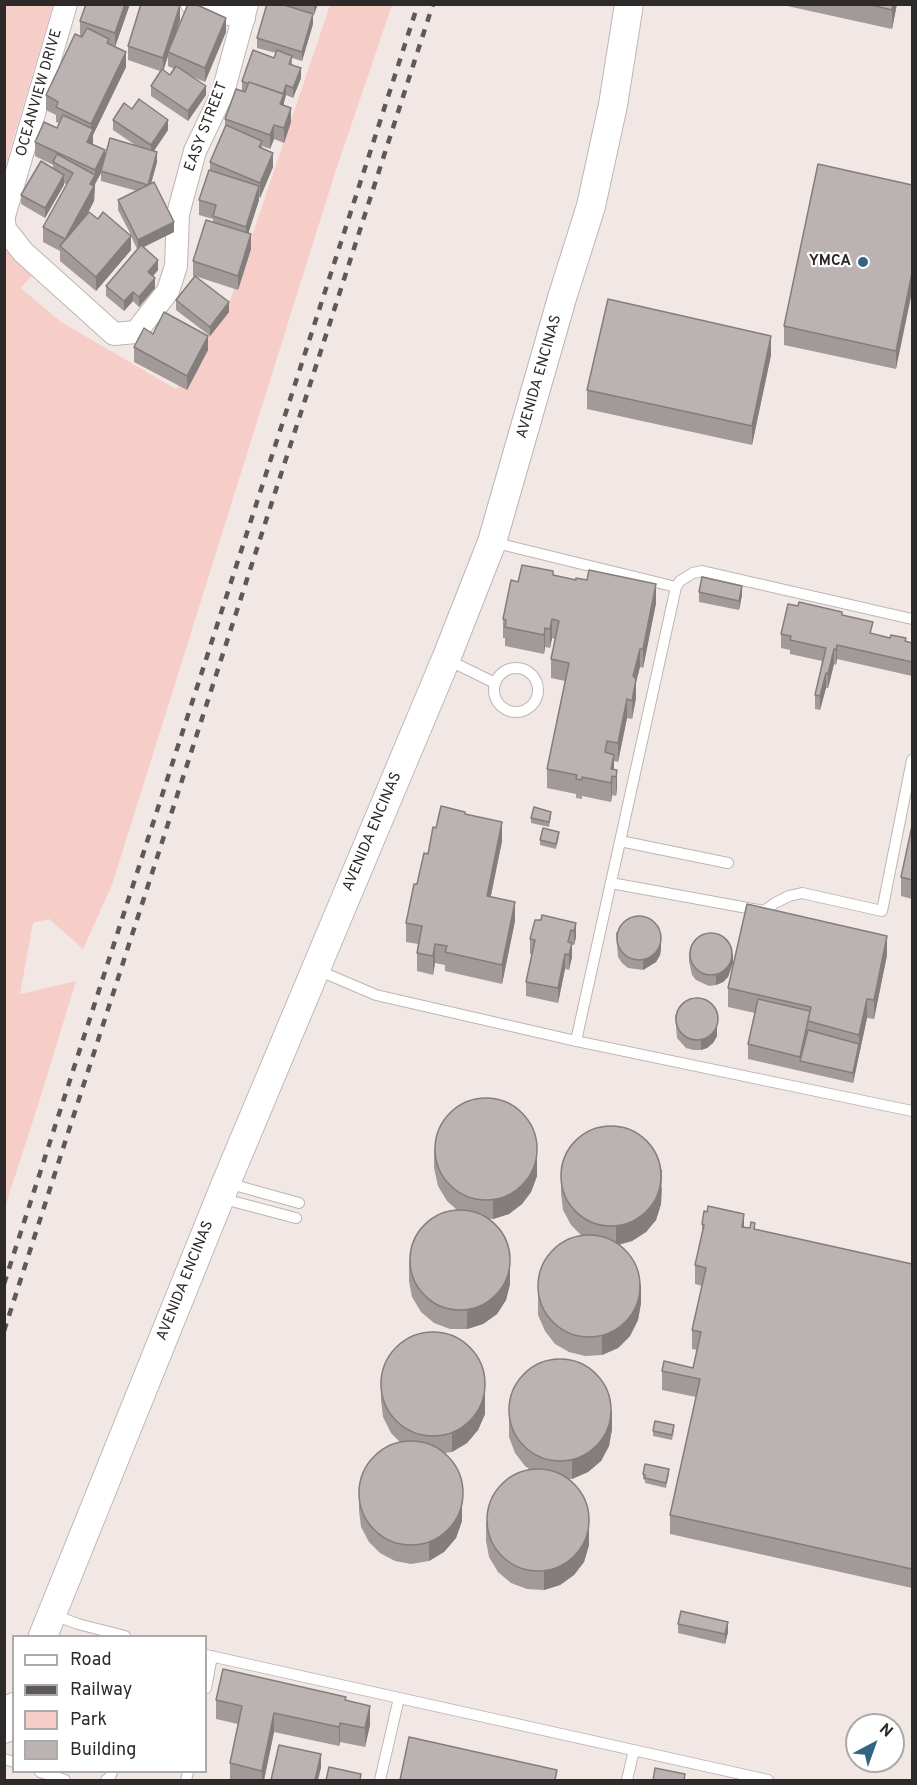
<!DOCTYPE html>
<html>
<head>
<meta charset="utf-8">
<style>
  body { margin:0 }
  #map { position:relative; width:917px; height:1785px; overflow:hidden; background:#f1e8e6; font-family:Overpass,sans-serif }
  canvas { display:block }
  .frame { position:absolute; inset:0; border:6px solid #2d2a29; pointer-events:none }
  .legend { position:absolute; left:12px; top:1635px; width:195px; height:138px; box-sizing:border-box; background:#fff; border:2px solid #abaaa9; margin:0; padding:8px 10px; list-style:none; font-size:18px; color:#2d2a29 }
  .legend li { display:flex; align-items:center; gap:12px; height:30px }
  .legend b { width:30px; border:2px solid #abaaa9 }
  .north { position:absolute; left:845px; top:1713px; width:60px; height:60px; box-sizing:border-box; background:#fff; border:2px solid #abaaa9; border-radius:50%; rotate:41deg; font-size:16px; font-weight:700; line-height:24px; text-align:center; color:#2d2a29 }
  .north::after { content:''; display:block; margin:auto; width:21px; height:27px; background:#326582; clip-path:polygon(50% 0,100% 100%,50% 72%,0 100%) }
</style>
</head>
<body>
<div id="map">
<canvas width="917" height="1785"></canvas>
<div class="frame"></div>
<ul class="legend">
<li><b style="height:8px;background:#fff"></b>Road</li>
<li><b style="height:8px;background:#5d5958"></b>Railway</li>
<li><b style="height:16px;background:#f7cec7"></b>Park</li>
<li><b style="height:16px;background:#bbb3b1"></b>Building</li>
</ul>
<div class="north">N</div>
</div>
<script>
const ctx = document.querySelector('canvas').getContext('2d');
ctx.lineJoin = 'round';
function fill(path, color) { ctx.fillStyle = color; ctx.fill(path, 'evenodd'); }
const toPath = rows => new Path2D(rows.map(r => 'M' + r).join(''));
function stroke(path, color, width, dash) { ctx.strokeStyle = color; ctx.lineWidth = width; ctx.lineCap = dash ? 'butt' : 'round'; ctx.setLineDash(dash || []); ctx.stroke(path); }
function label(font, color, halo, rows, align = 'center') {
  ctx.font = font + ' Overpass,sans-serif'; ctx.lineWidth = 4.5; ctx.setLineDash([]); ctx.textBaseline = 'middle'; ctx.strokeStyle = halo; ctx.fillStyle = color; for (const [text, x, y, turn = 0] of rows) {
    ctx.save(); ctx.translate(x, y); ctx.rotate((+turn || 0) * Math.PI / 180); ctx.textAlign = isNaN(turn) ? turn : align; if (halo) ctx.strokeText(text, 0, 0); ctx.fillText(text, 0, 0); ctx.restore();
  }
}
const green = toPath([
  [5,4,53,5,5,167,4,5],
  [330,5,392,5,335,173,112,885,83,949,49,919,33,923,20,994,76,981,40,1099,5,1207,5,240,33,274,21,288,61,322,176,389,231,298]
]);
const service = toPath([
  [492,542,676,587],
  [446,659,495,683],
  '494 690a22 22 0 1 1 44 0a22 22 0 1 1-44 0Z',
  [620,841,728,863],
  [611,883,764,911,775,903,789,896,802,893,882,911,912,760],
  [315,969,376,995,576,1041,912,1111],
  [576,1041,676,587,680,581,693,573,702,571,912,619],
  [227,1183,299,1203],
  [220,1198,296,1218],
  [54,1615,78,1624,125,1636],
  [206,1655,768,1780],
  [206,1688,212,1656],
  [4,1759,14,1762],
  [40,1772,65,1780],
  [106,1780,110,1777,112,1772],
  [186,1780,188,1772],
  [380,1780,399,1698],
  [627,1780,634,1750]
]);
const minor = toPath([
  [192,4,244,18],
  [4,216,66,4],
  [4,221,5,229,23,252,114,334,136,332,168,291,176,266,178,214,195,151,223,92,247,4]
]);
const tertiary = toPath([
  [43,1636,226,1183,446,659,492,542,562,298,591,206,613,105,629,4],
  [4,1729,14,1707]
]);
const rail = toPath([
  [4,1284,418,4],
  [4,1331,433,4]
]);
const wall = toPath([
  [130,4,115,47,126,67,93,135,93,144,105,157,138,147,113,130,113,120,168,130,154,151,157,162,151,184,174,232,143,247,158,270,153,276,155,288,139,307,133,301,124,311,106,296,106,286,137,249,131,236,131,250,96,291,60,261,60,251,43,242,43,227,67,185,64,183,45,218,21,204,21,195,53,168,53,165,35,156,35,142,57,128,59,123,56,122,56,115,46,110,46,95,82,37,80,36,80,21],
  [101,173,101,181,137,191,118,200,118,210,131,235,98,219,87,215,94,201,95,184],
  [283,4,318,4,313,15,313,24,302,61,292,58,292,65,301,78,293,98,286,95,284,102,284,105,291,122,284,143,274,139,270,149,262,146,262,148,273,167,260,198,259,197,259,200,248,233,251,249,238,290,195,276,229,312,210,336,176,310,176,300,195,276,193,276,193,261,213,222,213,219,199,215,199,200,210,170,210,162,225,126,225,119,242,91,242,81,274,58,276,53,257,48,257,38,296,9],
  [778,4,897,4,892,29],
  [180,20,175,35,226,32,205,82,193,77,206,95,188,121,151,96,151,86,160,71,128,60,128,46],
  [168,56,168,66,174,69,170,75,163,70],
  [912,185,896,369,784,345,784,326],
  [153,334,208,350,187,390,134,362,134,347],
  [771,355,752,445,587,409,587,390],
  [553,575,656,603,643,668,640,667,636,682,636,698,632,719,627,718,618,762,614,761,614,769,617,770,617,788,616,796,612,795,611,802,582,796,582,799,576,798,576,794,547,788,547,769,565,681,551,678,551,659,555,639,552,638,550,648,545,647,544,654,505,646,505,638,503,638,503,619,518,582],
  [699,592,742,595,739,610,699,602],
  [842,615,873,634,912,643,912,676,837,659,836,665,834,664,828,688,826,688,820,710,815,709,815,695,822,661,790,654,790,650,781,648,781,634],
  [465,814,502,841,491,896,515,921,502,984,445,971,445,965,435,963,433,975,417,971,417,953,418,944,406,942,406,923,417,884,436,828],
  [551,816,549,827,531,823,531,818],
  [912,826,912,899,901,896,901,877],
  [559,837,556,849,540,845,540,840],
  [576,923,576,937,574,945,572,945,572,957,569,970,565,969,558,1003,526,996,526,982,532,954,530,954,530,939],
  [616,932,661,948,660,955,656,962,643,970,628,968,622,963,618,957],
  [689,952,733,963,728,977,723,982,716,985,709,986,696,980,692,975,689,961],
  [887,955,874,1019,867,1018,853,1083,748,1059,748,1044,755,1013,728,1007,728,988],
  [675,1015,717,1036,713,1043,707,1048,701,1050,693,1050,686,1048,677,1038],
  [537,1141,537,1176,531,1192,522,1204,509,1214,493,1219,488,1219,510,1284,506,1300,497,1314,483,1324,467,1329,450,1329,434,1323,421,1312,412,1297,409,1281,409,1262,457,1210,447,1201,438,1186,434,1168,434,1149],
  [561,1174,662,1188,661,1204,656,1220,646,1232,632,1241,619,1245,641,1303,638,1320,630,1336,618,1348,602,1355,585,1356,569,1352,555,1344,545,1331,538,1315,538,1280,581,1235,571,1225,563,1210,561,1193],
  [707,1212,744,1227,912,1264,912,1588,670,1534,670,1515,696,1397,662,1390,662,1371,693,1368,697,1350,692,1349,692,1330,702,1286,695,1284,695,1265,702,1234,702,1224],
  [381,1382,485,1397,485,1414,478,1430,467,1443,452,1452,445,1453,462,1521,456,1538,444,1552,429,1561,411,1564,395,1561,380,1553,369,1542,361,1527,359,1511,359,1492,400,1442,391,1433,383,1417,381,1400],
  [509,1401,612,1429,609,1446,601,1461,588,1472,572,1479,569,1479,589,1545,584,1562,574,1575,560,1585,544,1590,527,1589,511,1583,498,1572,489,1557,486,1541,486,1522,529,1469,525,1466,515,1453,509,1437],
  [674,1430,672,1440,653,1436,653,1431],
  [643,1474,669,1474,666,1488,645,1483,645,1480,643,1479],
  [678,1624,728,1632,725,1644,678,1633],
  [216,1700,346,1701,370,1725,365,1747,340,1742,339,1746,274,1732,264,1780,230,1780,230,1763,238,1724,216,1719]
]);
const shadedWall = toPath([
  [125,4,130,4,115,47,115,33],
  [314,4,318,4,314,15],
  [893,4,897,4,892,29,892,10],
  [180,5,180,20,169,52,168,52,168,56,163,72,163,58],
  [313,14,313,24,302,61,302,52],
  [226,18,226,32,205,82,205,68],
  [126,52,126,67,93,135,93,144,87,156,87,142,91,133,91,124],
  [301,68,301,78,293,98,293,88],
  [286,85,286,95,284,102,284,109,280,104],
  [206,86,206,95,188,121,188,111],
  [291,108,291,122,284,143,284,128],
  [168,120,168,130,151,155,151,145],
  [274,125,274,139,270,149,270,135],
  [105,150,105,164,101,171,101,173,95,184,94,201,66,252,65,239,95,175,95,170],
  [157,152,157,162,148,194,148,185],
  [273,153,273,167,260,198,260,183],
  [64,175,64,185,45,218,45,208],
  [259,186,259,200,246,241,246,227],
  [174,222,174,232,138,250,138,240],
  [251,234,251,249,238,290,238,276],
  [131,236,131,250,96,291,96,277],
  [158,260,158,270,148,282,148,272],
  [912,273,912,292,896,369,896,351],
  [155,278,155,288,139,307,139,297],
  [133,292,133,301,124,311,124,301],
  [229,302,229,312,210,336,210,327],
  [208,336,208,350,187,390,187,376],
  [771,336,771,355,752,445,752,426],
  [656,584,656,603,643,668,643,649],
  [742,586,742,595,739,610,739,601],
  [552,619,552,638,550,648,550,629],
  [545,628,545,647,544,654,544,635],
  [837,645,837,659,836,665,836,650],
  [640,649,640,667,636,682,636,698,632,719,633,676],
  [834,649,834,664,828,688,828,674],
  [826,673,826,688,820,710,820,696],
  [627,699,627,718,618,762,618,743],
  [614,755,614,773,612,776,612,795,611,802,611,769],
  [617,770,617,788,616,796,616,777],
  [502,822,502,841,487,914,487,896],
  [515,902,515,921,502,984,502,965],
  [576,923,576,937,574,945,574,931],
  [887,936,887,955,874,1019,874,1000],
  [661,938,661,948,660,955,656,962,643,970,643,960],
  [572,943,572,957,569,970,569,955],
  [435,944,435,963,433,975,433,956],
  [733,953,733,963,728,977,723,982,716,985,716,975],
  [565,954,565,969,558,1003,558,988],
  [867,999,867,1018,853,1083,853,1073,859,1044,859,1035],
  [717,1022,717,1036,713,1043,707,1048,701,1050,701,1040],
  [537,1157,537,1176,531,1192,522,1204,509,1214,493,1219,493,1200],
  [662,1169,661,1204,656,1220,646,1232,632,1241,616,1245,616,1226],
  [744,1214,744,1233,742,1227],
  [510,1265,510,1284,506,1300,497,1314,483,1324,467,1329,467,1311],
  [641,1284,641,1303,638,1320,630,1336,618,1348,602,1355,602,1336],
  [485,1378,485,1414,478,1430,467,1443,452,1452,452,1433],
  [612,1410,612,1429,609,1446,601,1461,588,1472,572,1479,572,1460],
  [462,1502,462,1521,456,1538,444,1552,429,1561,429,1542],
  [589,1526,589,1545,584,1562,574,1575,560,1585,544,1590,544,1571],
  [728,1622,728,1632,725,1644,725,1634],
  [370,1706,370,1725,365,1747,365,1728],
  [274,1713,274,1732,264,1780,262,1780,262,1771],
  [340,1723,340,1742,339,1746,339,1727],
  [321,1754,321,1768,318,1780,315,1780]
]);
const building = toPath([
  [86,4,125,4,115,33,80,21,86,4],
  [141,4,177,4,180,5,163,58,128,46,141,4],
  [188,4,195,4,226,18,205,68,168,52,188,4],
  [267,4,281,4,313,14,302,52,257,38,267,4],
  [867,4,893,4,892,10,867,4],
  [87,28,109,39,107,43,126,52,91,124,56,107,58,102,46,95,75,34,82,37,87,28],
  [253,50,274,58,277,50,292,56,289,64,301,68,293,88,286,85,283,94,249,82,248,84,242,81,253,50],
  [176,66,206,86,188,111,151,86,162,69,170,75,176,66],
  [249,82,284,94,280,104,291,108,284,128,274,125,270,135,225,119,236,89,245,92,249,82],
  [139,99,168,120,151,145,113,120,124,103,132,109,139,99],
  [63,115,93,129,87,142,105,150,95,170,35,142,44,122,57,128,63,115],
  [226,125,262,141,259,147,273,153,260,183,210,162,226,125],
  [110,138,157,152,148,185,101,171,110,138],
  [57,154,95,175,90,184,94,186,65,239,43,227,73,173,53,162,57,154],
  [41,161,64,175,45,208,21,195,41,161],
  [818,164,912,185,912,273,896,351,784,326,818,164],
  [209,170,259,186,246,227,213,216,216,205,199,200,209,170],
  [154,182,174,222,138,240,118,200,154,182],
  [89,212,98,219,103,212,131,236,96,277,60,246,89,212],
  [206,220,251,234,238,276,193,261,206,220],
  [141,245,158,260,148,272,155,278,139,297,133,292,124,301,106,286,141,245],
  [195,276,229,302,210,327,176,300,195,276],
  [608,299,771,336,752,426,587,390,608,299],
  [164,312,208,336,187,376,134,347,144,328,153,334,164,312],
  [522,565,553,571,553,575,576,580,576,578,587,580,589,570,656,584,643,649,640,649,633,676,636,679,632,701,627,699,618,743,607,741,605,752,614,755,611,769,617,770,616,777,612,776,611,783,582,777,582,780,576,779,577,775,547,769,569,663,551,659,559,621,552,619,550,629,545,628,544,635,505,627,506,620,503,619,511,580,518,582,522,565],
  [702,577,742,586,739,601,699,592,702,577],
  [799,602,842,612,842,615,873,622,870,633,890,638,891,635,906,638,905,641,912,643,912,662,837,645,836,650,834,649,828,674,826,673,820,696,815,695,826,648,790,640,791,636,781,634,788,604,798,606,799,602],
  [441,806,465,812,465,814,502,822,487,896,515,902,502,965,445,952,447,946,435,944,433,956,417,953,422,926,406,923,414,884,417,884,424,853,428,854,433,827,436,828,441,806],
  [534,807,551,812,549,822,531,818,534,807],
  [912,826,912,880,901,877,912,826],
  [543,828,559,832,556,844,540,840,543,828],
  [747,904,887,936,874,1000,867,999,859,1035,808,1021,811,1007,728,988,747,904],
  [542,915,576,923,574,931,571,930,568,942,572,943,569,955,565,954,558,988,526,982,535,940,530,939,535,920,541,920,542,915],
  '617 938a22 22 0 1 1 44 0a22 22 0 1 1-44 0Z',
  '690 954a21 21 0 1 1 42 0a21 21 0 1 1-42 0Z',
  '676 1019a21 21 0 1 1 42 0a21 21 0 1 1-42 0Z',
  [758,999,810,1011,800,1057,748,1044,758,999],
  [808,1030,859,1044,853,1073,800,1061,808,1030],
  '435 1149a51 51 0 1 1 102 0a51 51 0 1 1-102 0Z',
  '561 1176a50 50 0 1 1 100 0a50 50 0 1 1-100 0Z',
  [708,1206,744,1214,742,1227,750,1228,751,1222,755,1223,754,1229,912,1264,912,1569,670,1515,700,1379,662,1371,664,1361,693,1368,701,1332,692,1330,706,1268,695,1265,704,1225,702,1224,704,1211,707,1212,708,1206],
  '410 1260a50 50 0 1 1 100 0a50 50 0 1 1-100 0Z',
  '538 1286a51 51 0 1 1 102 0a51 51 0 1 1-102 0Z',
  '381 1384a52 52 0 1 1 104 0a52 52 0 1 1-104 0Z',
  '509 1410a51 51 0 1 1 102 0a51 51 0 1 1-102 0Z',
  [655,1421,674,1425,672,1435,653,1431,655,1421],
  '359 1493a52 52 0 1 1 104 0a52 52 0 1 1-104 0Z',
  [645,1464,669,1469,666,1483,645,1478,645,1475,643,1474,645,1464],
  '487 1520a51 51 0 1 1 102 0a51 51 0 1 1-102 0Z',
  [681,1611,728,1622,725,1634,678,1624,681,1611],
  [223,1669,346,1697,345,1700,370,1706,365,1728,340,1723,339,1727,274,1713,262,1771,230,1763,242,1706,216,1700,223,1669],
  [409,1737,557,1770,555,1780,400,1780,409,1737],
  [279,1745,321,1754,315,1780,271,1780,279,1745],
  [329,1767,361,1774,360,1780,326,1780,329,1767],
  [655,1768,685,1774,684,1780,653,1780,655,1768]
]);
const markers = [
  [863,262,6,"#326582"]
];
const streetNames = [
  ["OCEANVIEW DRIVE",40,93,-74],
  ["EASY STREET",207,127,-69],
  ["AVENIDA ENCINAS",540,377,-74],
  ["AVENIDA ENCINAS",373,832,-67],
  ["AVENIDA ENCINAS",186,1281,-68]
];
const poiNames = [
  ["YMCA",851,262]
];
fill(green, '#f7cec7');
stroke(service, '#beb5b4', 12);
stroke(minor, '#beb5b4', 24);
stroke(tertiary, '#beb5b4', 30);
stroke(service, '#fff', 10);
stroke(minor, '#fff', 22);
stroke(tertiary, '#fff', 28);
stroke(rail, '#5d5958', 4.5, [8, 8]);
fill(wall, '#a19a98');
fill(shadedWall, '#837d7c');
fill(building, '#bbb3b1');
stroke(building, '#837d7c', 1.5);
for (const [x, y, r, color] of markers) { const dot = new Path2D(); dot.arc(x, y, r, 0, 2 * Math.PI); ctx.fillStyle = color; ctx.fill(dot); stroke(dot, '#fff', 2); }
label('15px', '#2d2a29', '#fff', streetNames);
label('bold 15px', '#2d2a29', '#fff', poiNames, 'right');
</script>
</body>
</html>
